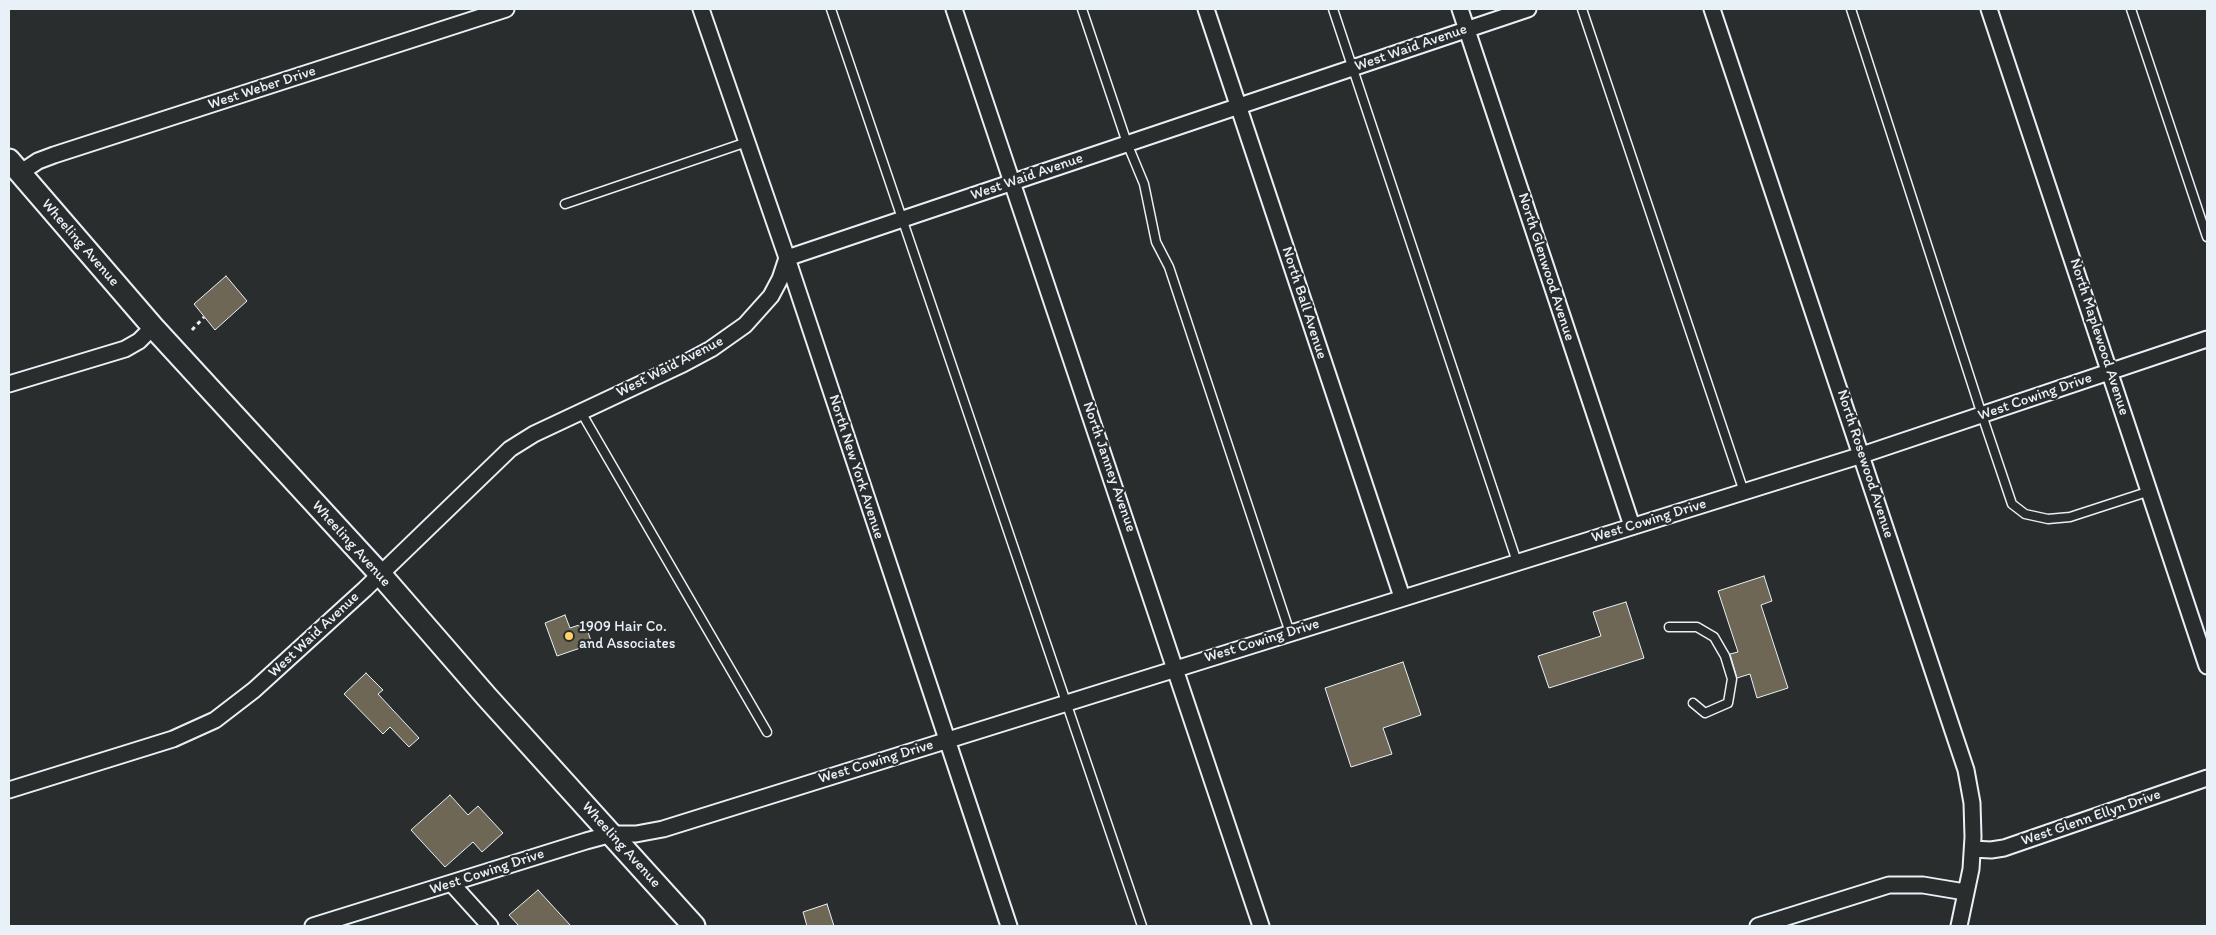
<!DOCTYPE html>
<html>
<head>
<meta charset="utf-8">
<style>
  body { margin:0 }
  #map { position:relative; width:2216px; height:935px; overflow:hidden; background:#2a2d2e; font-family:Itim,sans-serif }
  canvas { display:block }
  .frame { position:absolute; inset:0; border:10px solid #e8f1f8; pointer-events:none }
</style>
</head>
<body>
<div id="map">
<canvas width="2216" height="935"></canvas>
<div class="frame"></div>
</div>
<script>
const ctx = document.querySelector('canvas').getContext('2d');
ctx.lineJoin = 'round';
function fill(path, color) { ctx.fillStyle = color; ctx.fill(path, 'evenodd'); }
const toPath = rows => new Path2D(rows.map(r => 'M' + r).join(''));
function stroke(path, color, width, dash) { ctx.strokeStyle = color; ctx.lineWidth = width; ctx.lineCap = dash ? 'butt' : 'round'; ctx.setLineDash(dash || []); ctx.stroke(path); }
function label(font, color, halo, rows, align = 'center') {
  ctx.font = font + ' Itim,sans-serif'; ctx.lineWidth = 4.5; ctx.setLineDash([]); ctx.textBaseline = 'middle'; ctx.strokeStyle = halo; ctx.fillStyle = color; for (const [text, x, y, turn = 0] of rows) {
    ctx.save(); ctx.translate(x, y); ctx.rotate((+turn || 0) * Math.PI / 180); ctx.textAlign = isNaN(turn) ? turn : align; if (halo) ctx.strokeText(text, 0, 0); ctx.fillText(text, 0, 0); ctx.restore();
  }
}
const building = toPath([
  [226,276,247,301,215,330,194,304,226,276],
  [1764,576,1772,601,1761,605,1788,688,1757,698,1750,674,1737,678,1730,654,1738,652,1718,591,1764,576],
  [1626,602,1644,658,1549,688,1538,656,1601,636,1593,612,1626,602],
  [565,615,570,628,585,623,592,644,557,656,545,623,565,615],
  [1403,662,1421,715,1383,728,1392,754,1351,767,1325,688,1403,662],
  [366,673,383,690,378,694,419,738,409,747,390,727,383,734,344,694,366,673],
  [450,795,468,815,478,806,503,833,482,852,473,842,445,867,411,830,450,795],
  [538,890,571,926,519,926,509,915,538,890],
  [827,904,834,926,807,926,803,912,827,904]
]);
const path = toPath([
  [192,330,204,317]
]);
const lane = toPath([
  [831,9,1142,926],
  [1082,9,1127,143,1144,184,1156,242,1169,267,1290,633],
  [1333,9,1517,562],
  [1582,9,1744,492],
  [1851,9,1982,415,2012,504,2025,514,2048,519,2070,517,2150,491],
  [2131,9,2207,237],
  [565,204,747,142],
  [581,412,767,732],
  [1669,627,1697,627,1714,637,1725,656,1732,679,1728,703,1705,713,1693,703]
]);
const street = toPath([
  [701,9,787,258,1009,926],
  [954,9,1261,926],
  [1206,9,1402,597],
  [1460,9,1632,526],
  [1712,9,1966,770,1972,803,1973,837,1971,869,1959,926],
  [1989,9,2207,666],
  [20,173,38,161,54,155,506,9],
  [9,384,125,349,139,341,153,327],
  [9,790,173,739,215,720,254,690,365,589,510,449,534,434,683,364,711,349,745,325,771,296,780,279,787,258,1528,9],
  [1973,849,1991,850,2004,848,2207,778],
  [452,884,490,926],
  [313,926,586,841,612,834,636,834,663,829,1862,455,2207,339],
  [1758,926,1889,885,1923,885,1965,892]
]);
const secondary = toPath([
  [9,160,153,327,380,574,486,696,694,926]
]);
const markers = [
  [569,636,5,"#ffd166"]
];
const streetNames = [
  ["West Waid Avenue",1411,48,-19],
  ["West Weber Drive",262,88,-18],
  ["West Waid Avenue",1027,177,-19],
  ["Wheeling Avenue",80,243,49],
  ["North Glenwood Avenue",1546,267,72],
  ["North Ball Avenue",1304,303,72],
  ["North Maplewood Avenue",2099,337,72],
  ["West Waid Avenue",670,367,-27],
  ["West Cowing Drive",2035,397,-19],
  ["North Rosewood Avenue",1865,464,72],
  ["North New York Avenue",856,467,72],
  ["North Janney Avenue",1109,467,71],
  ["West Cowing Drive",1649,521,-17],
  ["Wheeling Avenue",351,544,48],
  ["West Waid Avenue",314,635,-43],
  ["West Cowing Drive",1262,641,-17],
  ["West Cowing Drive",876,762,-17],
  ["West Glenn Ellyn Drive",2091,818,-19],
  ["Wheeling Avenue",621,845,48],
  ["West Cowing Drive",487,872,-18]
];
const poiNames = [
  ["1909 Hair Co.",579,627],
  ["and Associates",579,644]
];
fill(building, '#6e6756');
stroke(building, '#e8f1f8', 1);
stroke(lane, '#e8f1f8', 11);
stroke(street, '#e8f1f8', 19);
stroke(secondary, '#e8f1f8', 25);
stroke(path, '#e8f1f8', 3, [4, 4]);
stroke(lane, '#2a2d2e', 8);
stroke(street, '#2a2d2e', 15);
stroke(secondary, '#2a2d2e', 21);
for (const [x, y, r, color] of markers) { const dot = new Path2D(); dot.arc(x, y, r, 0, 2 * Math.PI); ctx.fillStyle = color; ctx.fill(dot); stroke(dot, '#2a2d2e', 2); }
label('15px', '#e8f1f8', '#2a2d2e', streetNames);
label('15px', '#e8f1f8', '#2a2d2e', poiNames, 'left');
</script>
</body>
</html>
